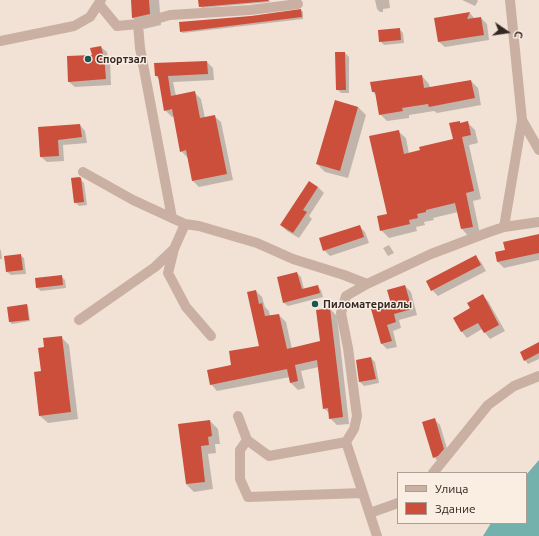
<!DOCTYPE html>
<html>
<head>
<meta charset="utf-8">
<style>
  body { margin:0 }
  #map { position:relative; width:539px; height:536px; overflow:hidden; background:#f2e2d6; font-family:Ubuntu,sans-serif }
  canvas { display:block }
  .legend { position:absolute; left:397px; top:472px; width:130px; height:52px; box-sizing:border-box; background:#faede2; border:1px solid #ab9e96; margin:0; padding:5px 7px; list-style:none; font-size:12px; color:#342825 }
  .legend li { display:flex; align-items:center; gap:8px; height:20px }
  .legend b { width:20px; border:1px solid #ab9e96 }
  .north { position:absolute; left:487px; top:12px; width:40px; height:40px; -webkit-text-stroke:3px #faede2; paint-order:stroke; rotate:103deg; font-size:11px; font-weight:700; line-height:16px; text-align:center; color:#342825 }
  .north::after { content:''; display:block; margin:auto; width:14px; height:18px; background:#342825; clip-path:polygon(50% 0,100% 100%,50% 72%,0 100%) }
</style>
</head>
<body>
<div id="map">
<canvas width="539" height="536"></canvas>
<ul class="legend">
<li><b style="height:5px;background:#cab0a2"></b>Улица</li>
<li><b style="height:11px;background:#cb4f3a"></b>Здание</li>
</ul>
<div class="north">С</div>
</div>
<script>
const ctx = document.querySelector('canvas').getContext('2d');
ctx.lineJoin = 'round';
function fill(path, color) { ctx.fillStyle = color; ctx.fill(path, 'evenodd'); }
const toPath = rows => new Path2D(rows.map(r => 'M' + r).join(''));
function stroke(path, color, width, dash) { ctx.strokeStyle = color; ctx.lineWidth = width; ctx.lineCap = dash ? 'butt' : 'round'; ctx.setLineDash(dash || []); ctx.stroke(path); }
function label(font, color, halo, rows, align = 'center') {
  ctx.font = font + ' Ubuntu,sans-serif'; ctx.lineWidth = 3; ctx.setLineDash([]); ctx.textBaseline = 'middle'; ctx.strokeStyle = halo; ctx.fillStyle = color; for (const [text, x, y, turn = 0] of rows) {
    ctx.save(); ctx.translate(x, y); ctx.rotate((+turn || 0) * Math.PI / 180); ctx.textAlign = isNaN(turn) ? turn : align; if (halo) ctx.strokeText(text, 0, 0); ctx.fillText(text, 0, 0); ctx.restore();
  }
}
const water = toPath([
  [539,460,539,536,483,536,491,523,526,523,526,475]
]);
const shadow = toPath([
  [132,0,159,0,161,25,144,29,133,18],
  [199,0,269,0,270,2,202,8,200,6],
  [375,0,389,0,390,8,383,9,383,12,380,12,377,9],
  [462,0,477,0,478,1,475,6],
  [301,10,303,12,303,19,183,33,181,32,251,17],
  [470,13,475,19,481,18,487,24,489,40,445,47,439,42,436,19],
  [399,29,403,33,404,43,384,45,380,41],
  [101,47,107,52,108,58,110,60,111,85,75,87,69,82],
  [345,53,349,57,349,93,341,93,337,89],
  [207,62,213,68,214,80,173,82,176,96,195,93,201,99,205,118,214,116,221,122,233,180,199,187,193,181,188,158,181,151,174,116,172,117,165,110,160,80,156,76],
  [422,76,429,84,430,88,471,81,478,88,481,105,437,113,434,111,409,115,409,118,387,121,380,114,377,96,373,92],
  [335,101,358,107,366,115,348,178,325,172,317,164],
  [459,122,461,124,467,122,475,130,478,143,469,145,481,199,473,201,480,234,469,237,462,229,458,212,433,218,434,220,424,222,425,225,416,227,417,231,389,238,381,230,388,215,398,131,406,138,409,154,454,140],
  [80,125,85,131,87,143,63,145,64,161,47,162,41,157,39,128],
  [80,179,84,183,87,205,79,206,75,202],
  [318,187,324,193,309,216,312,219,299,238,287,231,281,225],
  [359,226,365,232,369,243,330,256,324,250],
  [539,235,539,260,504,268,498,262,496,253,506,250],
  [389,245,394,253,388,256,383,248],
  [0,249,1,251,2,259,0,259],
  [20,255,24,258,26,274,11,275,7,272],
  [475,256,481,262,486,271,438,296,432,290],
  [297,273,301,277,304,289,317,286,321,290,323,297,288,306,284,303],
  [61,276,65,280,66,288,41,291,37,288],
  [405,286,411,292,417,315,399,320,401,328,393,331,397,347,387,349,381,343,392,305],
  [256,291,262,297,265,307,269,311,270,316,279,315,286,322,292,349,321,342,330,309,337,316,349,424,337,425,330,418,330,414,324,408,319,367,301,371,305,388,298,390,291,383,290,377,217,391,211,384,260,346],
  [482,295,488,301,505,331,490,339,482,329,467,338,462,332,454,318,471,309],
  [27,305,28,306,30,321,12,324,10,322,8,307],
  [61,337,69,345,78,419,48,423,40,416,35,373,42,372,46,348],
  [539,343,539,359,528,364,525,360],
  [371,358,375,362,379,383,364,386,360,382,357,361],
  [435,420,440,425,449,455,440,463,434,457],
  [210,421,218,429,220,444,215,444,216,453,208,454,213,489,194,492,186,484]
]);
const building = toPath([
  [131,0,149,0,150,14,132,18],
  [198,0,268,0,269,1,199,7],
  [301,9,302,17,180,32,179,22,251,16],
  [470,12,467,19,481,17,484,35,438,42,434,18],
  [400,28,401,40,379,42,378,30],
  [101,46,103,54,104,54,106,79,68,82,67,56,92,55,90,48],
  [335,52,345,52,346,90,336,90],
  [207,61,208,74,168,76,171,96,195,91,200,118,215,115,227,174,192,181,186,150,180,152,172,109,164,111,158,76,155,76,154,63],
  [422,75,424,88,471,80,475,98,429,107,428,104,402,108,403,111,379,115,375,92,372,92,370,82],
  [335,100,358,107,340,171,316,164],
  [460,121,460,123,468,121,471,135,462,137,474,191,466,193,473,227,461,229,455,203,426,210,426,212,417,214,418,218,409,220,410,224,380,231,377,216,387,214,369,136,399,130,404,154,420,150,419,147,453,139,449,123],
  [80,124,82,137,58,140,59,156,40,157,38,127],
  [79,177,81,178,84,202,74,203,71,178],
  [309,181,318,187,303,210,307,212,293,233,280,225],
  [360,225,364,237,323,251,319,238],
  [539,234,539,253,497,262,495,252,505,250,503,242],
  [21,254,23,270,6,272,4,256],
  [476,255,481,265,431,291,426,281],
  [297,272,302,289,318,285,320,293,283,303,277,277],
  [62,275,63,285,36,288,35,278],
  [405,285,412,309,394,314,396,322,387,325,392,341,381,344,371,309,391,304,387,290],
  [256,290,259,304,262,303,265,316,279,314,287,349,320,341,316,310,330,308,343,417,329,419,328,408,323,409,317,360,295,365,298,381,290,383,287,369,210,385,207,370,231,365,229,351,259,346,247,292],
  [483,294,499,325,484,333,478,323,461,332,453,318,470,308,467,303],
  [27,304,29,320,9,322,7,307],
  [62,336,71,412,39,416,34,372,41,371,38,348,44,347,43,338],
  [539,342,539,353,524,361,520,352],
  [371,357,376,379,359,382,356,360],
  [435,418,444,449,438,456,433,458,422,422],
  [210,420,212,436,208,437,209,445,201,446,205,482,186,484,178,424]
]);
const minor = toPath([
  [99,4,117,26,138,24,140,48,172,218],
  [138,24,170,15,250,10,298,4],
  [0,41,74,26,90,17,101,0],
  [522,120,539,150],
  [83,172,133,200,185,224,199,226,257,243,293,259,344,275,367,284],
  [504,227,522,120,510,0],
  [174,249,168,273,186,307,211,336],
  [79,320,155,267,174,249,185,224],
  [238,416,247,440,240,450,240,479,248,497,362,493],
  [247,440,269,456,346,442],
  [433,473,488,405,514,386,539,376],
  [370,513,398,503],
  [377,536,346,442,354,429,357,416,348,348,341,313,346,296,367,284,431,254,489,232,504,227,539,222]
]);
const markers = [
  [88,59,4,"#195755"],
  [315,304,4,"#195755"]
];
const poiNames = [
  ["Спортзал",96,59],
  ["Пиломатериалы",323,304]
];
fill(water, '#74b0ac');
fill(shadow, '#0003');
fill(building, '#cb4f3a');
stroke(minor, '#cab0a2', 10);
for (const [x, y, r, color] of markers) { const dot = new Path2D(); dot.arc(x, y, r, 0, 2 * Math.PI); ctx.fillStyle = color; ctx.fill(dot); stroke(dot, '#faede2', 1.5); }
label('bold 11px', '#342825', '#faede2', poiNames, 'left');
</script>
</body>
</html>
